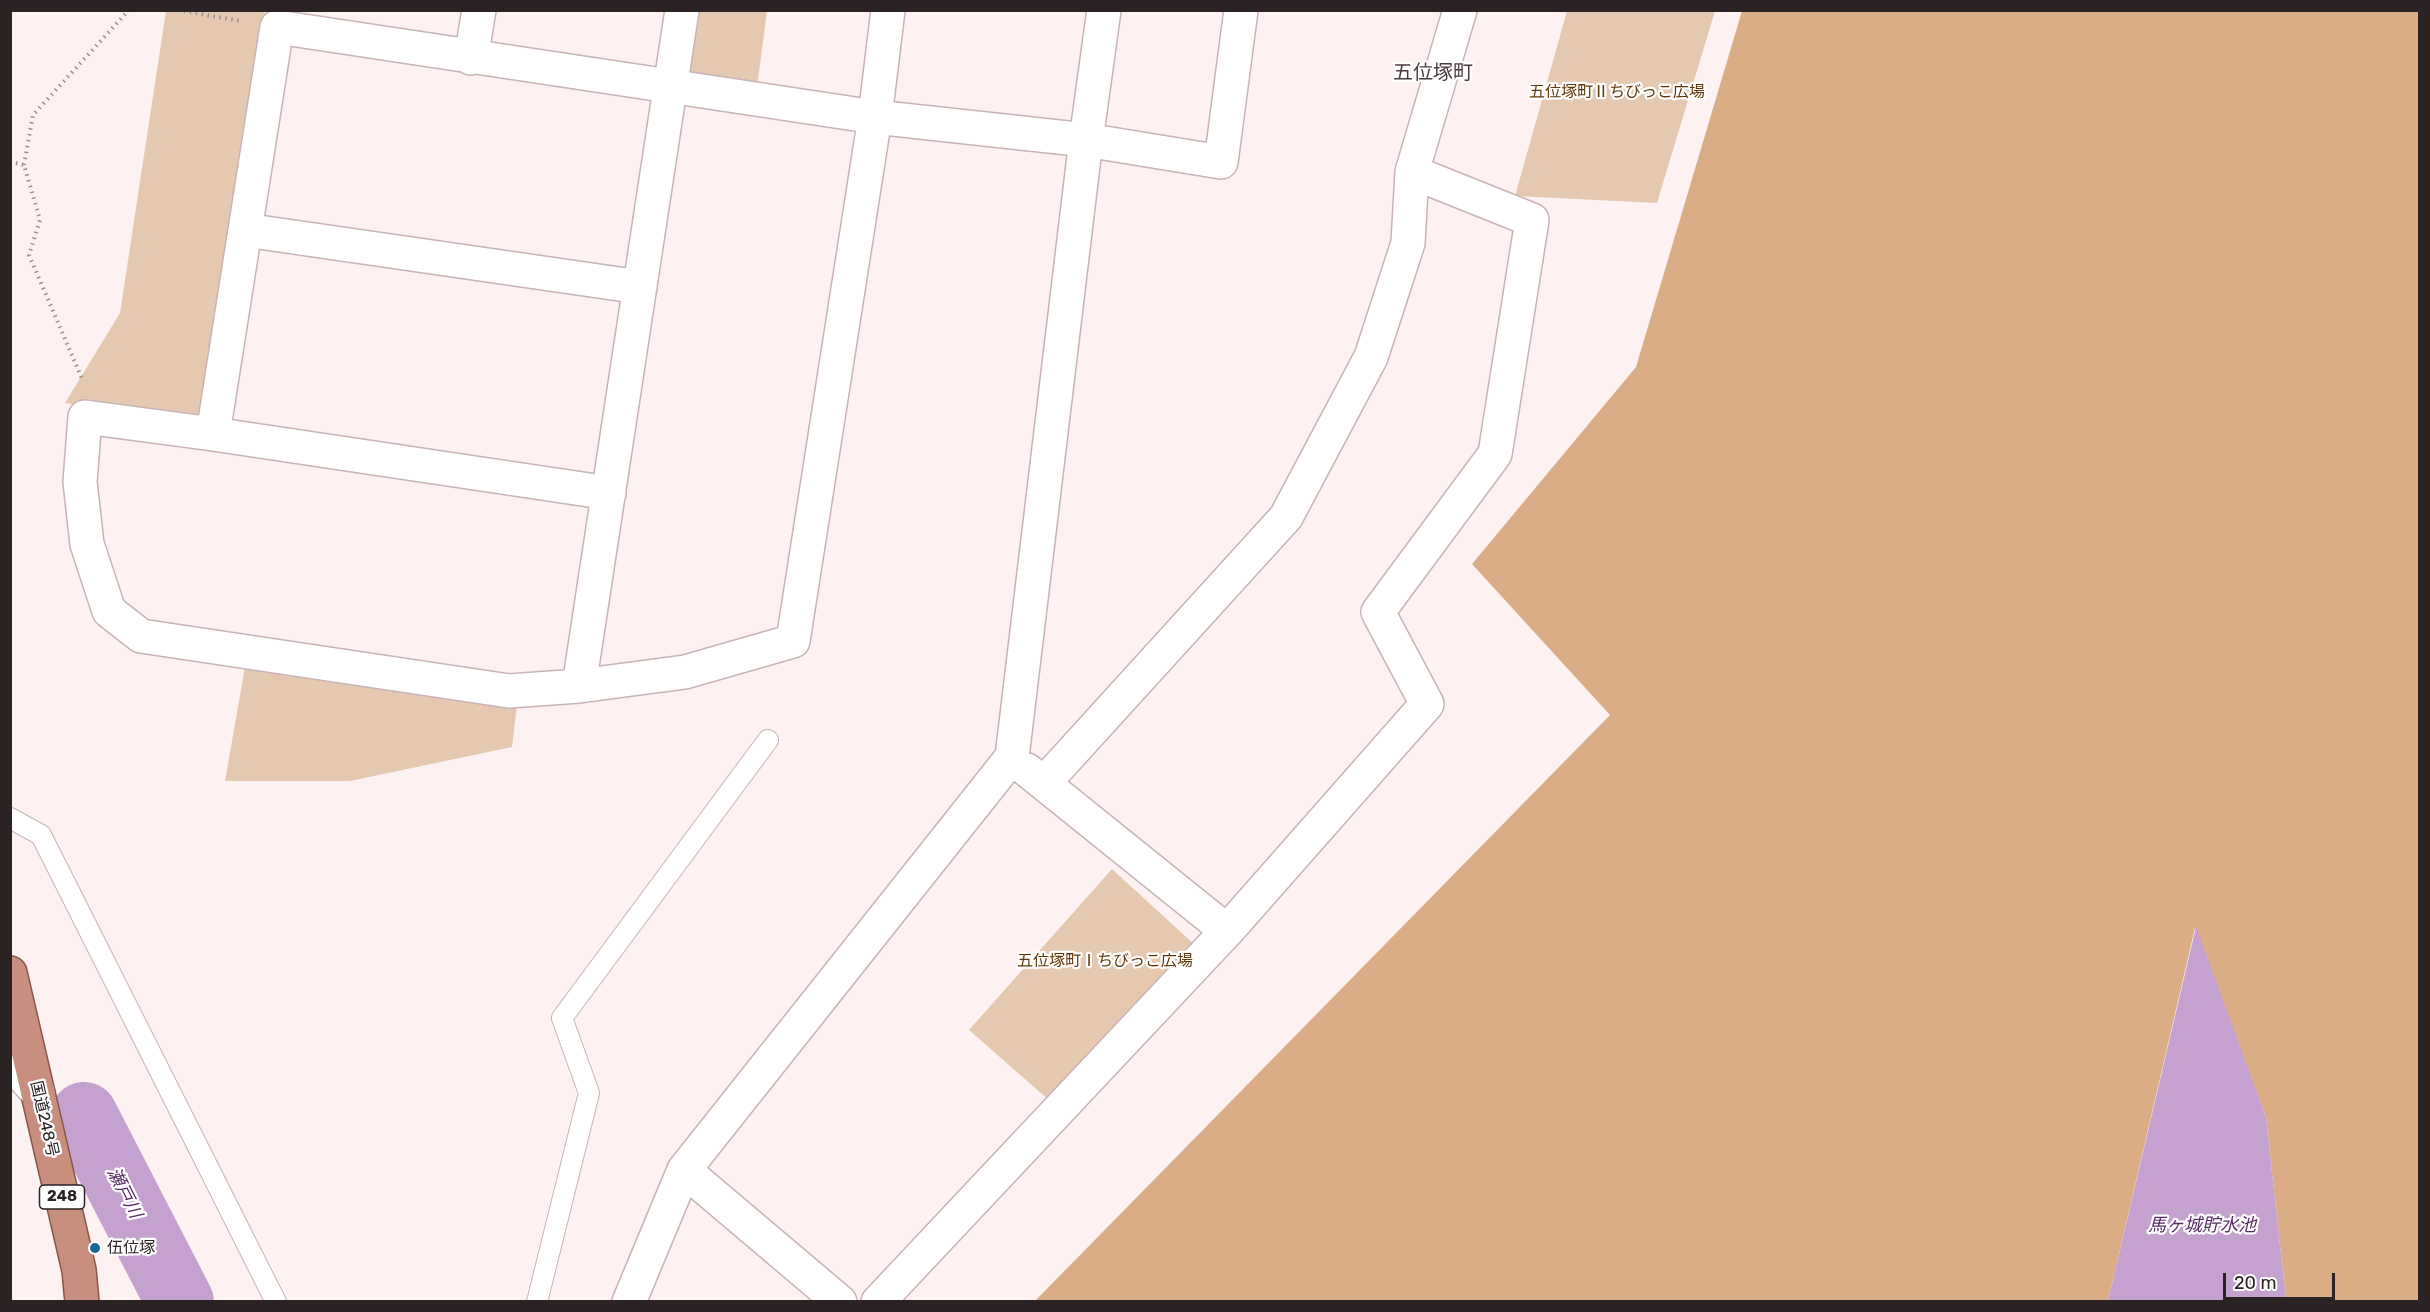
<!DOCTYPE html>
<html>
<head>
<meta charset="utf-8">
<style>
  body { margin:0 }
  #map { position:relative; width:2430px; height:1312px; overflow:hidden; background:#fdf1f2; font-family:Rubik,sans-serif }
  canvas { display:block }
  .frame { position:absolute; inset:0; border:12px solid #2a2223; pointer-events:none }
  .scale { position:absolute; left:2223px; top:1273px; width:112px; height:27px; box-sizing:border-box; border:3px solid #2a2223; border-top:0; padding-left:8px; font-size:18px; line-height:21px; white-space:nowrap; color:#2a2223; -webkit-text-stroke:4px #fff; paint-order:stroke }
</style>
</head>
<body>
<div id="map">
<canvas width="2430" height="1312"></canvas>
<div class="frame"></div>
<div class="scale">20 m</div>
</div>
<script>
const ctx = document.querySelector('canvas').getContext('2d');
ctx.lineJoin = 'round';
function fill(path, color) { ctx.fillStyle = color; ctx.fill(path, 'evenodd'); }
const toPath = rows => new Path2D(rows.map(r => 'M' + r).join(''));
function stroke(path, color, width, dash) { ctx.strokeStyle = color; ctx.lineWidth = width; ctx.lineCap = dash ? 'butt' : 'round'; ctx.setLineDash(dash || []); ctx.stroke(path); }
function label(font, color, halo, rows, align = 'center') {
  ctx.font = font + ' Rubik,"Noto Sans JP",sans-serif'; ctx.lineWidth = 4.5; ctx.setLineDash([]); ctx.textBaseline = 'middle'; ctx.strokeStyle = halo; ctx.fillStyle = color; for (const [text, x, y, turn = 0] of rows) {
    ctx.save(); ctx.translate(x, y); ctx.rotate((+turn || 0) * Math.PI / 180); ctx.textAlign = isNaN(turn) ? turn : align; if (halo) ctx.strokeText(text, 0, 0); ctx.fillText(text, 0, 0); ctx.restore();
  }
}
const green = toPath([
  [166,11,265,11,205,420,65,403,120,313],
  [693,11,767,11,757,87,684,77],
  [1567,11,1715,11,1657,203,1515,196],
  [245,667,517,705,512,747,350,781,225,781],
  [1112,869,1196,946,1051,1102,969,1030]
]);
const forest = toPath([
  [1742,11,2419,11,2419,1301,2286,1301,2266,1117,2195,928,2108,1301,1034,1302,1610,715,1472,564,1636,367]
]);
const water = toPath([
  [2196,927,2266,1117,2286,1301,2108,1301]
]);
const river = toPath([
  [84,1116,180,1302]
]);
const path = toPath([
  [178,10,241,21],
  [10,162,24,165,40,220,29,255,83,381],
  [24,165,33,115,129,10]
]);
const service = toPath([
  [10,818,41,835,276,1302],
  [537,1302,589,1093,562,1018,768,740]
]);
const minor = toPath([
  [888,10,875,117,793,641,685,672,579,686,509,691,141,636,109,611,87,544,80,482,85,417,213,434,277,27,875,117,1086,140,1221,162,1241,10],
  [471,58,479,10],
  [245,230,640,287],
  [213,434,609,493],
  [579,686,682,10],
  [1027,770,1227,931],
  [1044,783,1286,517,1371,357,1408,243,1412,172,1460,10],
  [10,1062,38,1093],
  [684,1170,840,1302],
  [629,1302,684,1170,1012,757,1086,140,1104,10],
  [878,1302,1227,931,1427,704,1378,612,1495,454,1532,220,1412,172]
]);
const trunk = toPath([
  [10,973,79,1270,82,1302]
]);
const markers = [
  [95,1248,6,"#156798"]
];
const shields = [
  [62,1197,45]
];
const shieldNames = [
  ["248",62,1197]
];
const parkNames = [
  ["五位塚町Ⅱちびっこ広場",1617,92],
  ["五位塚町Ⅰちびっこ広場",1105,961]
];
const streetNames = [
  ["国道248号",44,1119,77]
];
const poiNames = [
  ["伍位塚",107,1248]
];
const waterNames = [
  ["瀬戸川",124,1193,63],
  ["馬ヶ城貯水池",2202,1226]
];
const quarterNames = [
  ["五位塚町",1433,73]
];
fill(green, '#e5c8b0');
fill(forest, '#daad87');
fill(water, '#c4a1ce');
stroke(river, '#c4a1ce', 68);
stroke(service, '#c8b4b6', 22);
stroke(minor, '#c8b4b6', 36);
stroke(trunk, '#885649', 36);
stroke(path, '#9a9091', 4, [1.5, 4.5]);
stroke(service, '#fff', 20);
stroke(minor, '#fff', 33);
stroke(trunk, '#c88e7e', 33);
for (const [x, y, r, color] of markers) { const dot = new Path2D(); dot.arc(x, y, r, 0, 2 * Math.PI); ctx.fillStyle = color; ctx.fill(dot); stroke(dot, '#fff', 2); }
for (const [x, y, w] of shields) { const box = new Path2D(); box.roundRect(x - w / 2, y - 12, w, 24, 4.5); ctx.fillStyle = '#fff'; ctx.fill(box); stroke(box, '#2a2223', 1.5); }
label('bold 15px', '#2a2223', null, shieldNames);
label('16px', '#623708', '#fff', parkNames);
label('16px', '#2a2223', '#fff', streetNames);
label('16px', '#2a2223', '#fff', poiNames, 'left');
label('italic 18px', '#582c63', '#fff', waterNames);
label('20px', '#4a3a3c', '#fff', quarterNames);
</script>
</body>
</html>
